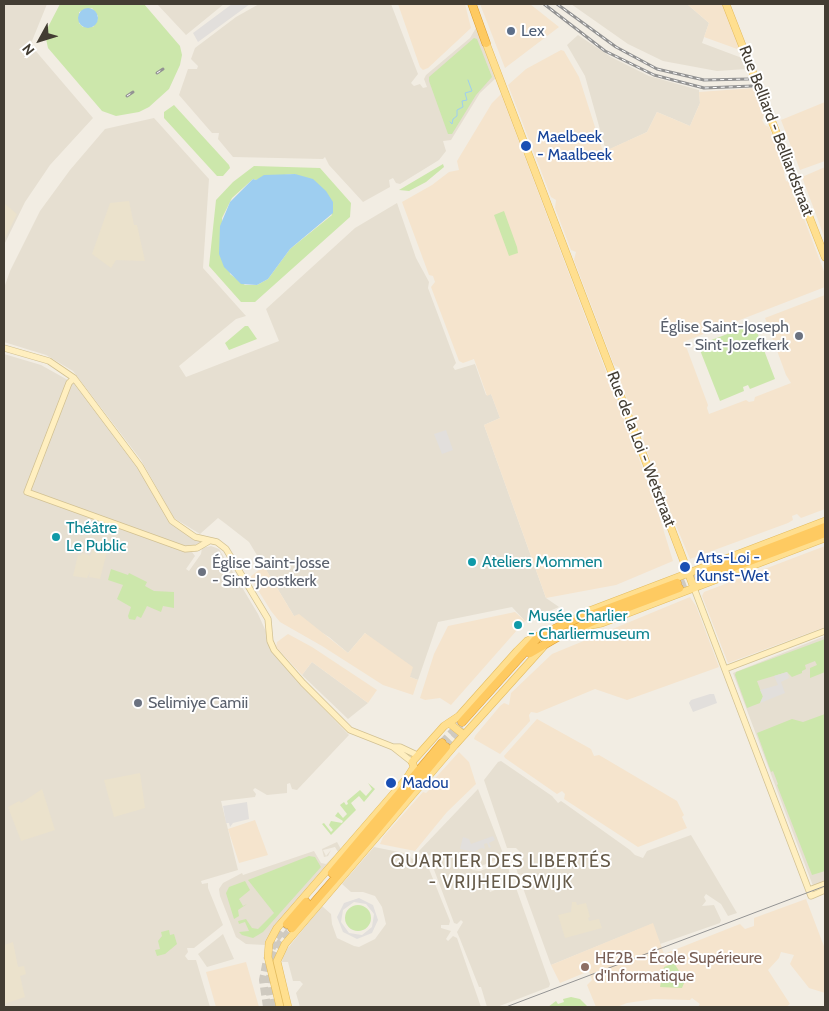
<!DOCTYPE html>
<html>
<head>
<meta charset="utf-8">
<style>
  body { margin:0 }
  #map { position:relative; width:829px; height:1011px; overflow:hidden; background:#f2ede3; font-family:Cabin,sans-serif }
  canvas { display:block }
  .frame { position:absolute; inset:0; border:5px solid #433d33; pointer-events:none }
  .north { position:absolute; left:15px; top:15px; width:50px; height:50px; -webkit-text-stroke:4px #fff; paint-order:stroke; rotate:231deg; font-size:14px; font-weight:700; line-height:20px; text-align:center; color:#433d33 }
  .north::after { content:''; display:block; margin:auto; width:18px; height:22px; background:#433d33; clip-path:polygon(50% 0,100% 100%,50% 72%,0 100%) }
</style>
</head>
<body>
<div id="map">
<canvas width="829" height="1011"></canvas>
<div class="frame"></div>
<div class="north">N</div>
</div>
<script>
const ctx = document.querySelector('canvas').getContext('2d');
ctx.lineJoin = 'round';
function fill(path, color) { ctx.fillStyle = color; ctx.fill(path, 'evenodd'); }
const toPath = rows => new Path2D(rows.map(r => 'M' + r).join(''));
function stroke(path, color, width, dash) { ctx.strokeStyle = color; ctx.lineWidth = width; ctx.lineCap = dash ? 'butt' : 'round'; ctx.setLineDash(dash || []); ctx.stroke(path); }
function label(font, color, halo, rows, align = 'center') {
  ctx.font = font + ' Cabin,sans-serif'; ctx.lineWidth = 4; ctx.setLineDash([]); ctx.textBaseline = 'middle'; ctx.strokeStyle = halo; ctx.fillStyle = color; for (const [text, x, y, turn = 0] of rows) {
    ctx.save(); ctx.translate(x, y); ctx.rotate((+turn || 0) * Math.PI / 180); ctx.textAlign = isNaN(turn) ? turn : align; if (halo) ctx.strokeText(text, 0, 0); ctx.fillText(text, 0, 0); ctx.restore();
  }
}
const residential = toPath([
  [4,4,47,4,32,41,34,49,93,118,50,165,25,202,4,245],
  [157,4,224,4,186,35],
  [259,4,391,4,418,74,411,83,414,86,420,84,423,88,427,87,424,79,426,75,470,38,476,28,496,78,480,93,451,140,443,141,446,151,439,160,400,184,396,183,393,178,389,180,390,187,363,202,329,165,325,157,323,159,233,157,218,139,219,133,212,133,179,95,188,69,197,69,198,66,191,59,195,48,236,17],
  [571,4,687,4,709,23,702,43,742,58,746,69,717,71,663,61,628,44],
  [578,35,611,57,649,76,699,90,700,103,690,126,657,112,647,132,606,151,585,76,567,45],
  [154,118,209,179,203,268,246,316,236,319,179,366,186,377,279,341,266,309,355,228,397,203,416,258,429,282,428,288,456,363,453,367,455,370,475,364,486,395,491,394,500,418,484,425,546,598,559,607,525,621,512,607,438,622,418,680,410,677,365,633,348,653,329,637,294,616,249,542,226,524,218,518,200,534,174,518,141,460,73,371,46,355,4,342,4,288,10,271,40,211,70,170,105,129],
  [4,354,41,365,75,384,135,463,169,521,201,542,184,551,192,552,195,556,186,569,189,571,201,554,202,548,211,546,219,549,258,614,268,636,295,679,349,735,297,790,292,789,290,783,287,784,287,793,267,795,255,788,253,790,256,794,255,797,221,801,238,870,201,881,202,884,208,883,208,888,223,925,194,948,187,948,188,952,185,956,188,960,196,960,210,1007,4,1007],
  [825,636,825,883,813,886,733,673],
  [312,662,368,703,348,719,302,675],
  [501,761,552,796,558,803,561,801,564,803,630,850,635,855,643,858,647,851,691,835,737,913,728,916,721,904,706,894,704,897,706,901,702,906,714,905,721,920,720,923,660,944,652,924,551,965,523,888,528,876,518,874,514,862,520,852,516,848,507,848,484,780,498,762],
  [478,789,504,856,479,867,474,866,472,870,480,871,504,862,508,864,510,878,488,887,490,892,512,883,515,885,550,984,549,987,497,1007,487,1007,481,987,479,987,460,939,457,932,463,922,461,920,457,924,454,923,433,867,434,862,438,861,439,857,421,854,419,851],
  [337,842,342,851,269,936,265,945,246,944,236,937,220,896,219,889,223,883,242,873,243,875,314,851,321,863,326,864,338,852,335,847,323,850,326,856,331,850,328,856,324,857,322,849],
  [374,847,409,854,412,859,417,856,429,861,429,869,450,921,449,925,441,925,441,928,451,931,446,939,448,941,453,936,457,938,481,1007,300,1007,296,993,303,984,300,981,293,981,288,962,282,962,283,954,322,906,331,914,332,924,337,938,354,946,359,947,375,939,386,924,382,907,375,896,363,892,351,892,342,884],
  [223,934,234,959,207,967,198,954]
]);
const commercial = toPath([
  [398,4,465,4,471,28,428,68,423,70,420,67],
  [480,4,530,4,559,27,505,68],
  [687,4,723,4,740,50,704,37,709,23],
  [561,50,564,51,579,77,603,152,647,132,657,112,690,126,700,103,699,92,755,88,765,116,762,120,765,125,769,127,786,170,784,174,786,181,790,182,825,274,825,287,683,342,687,349,708,405,707,408,709,414,746,400,749,402,754,401,755,397,791,383,786,375,765,318,825,295,825,509,801,518,797,514,792,516,793,520,788,523,690,559,665,499,666,490,661,488,643,441,644,433,639,431,619,378,620,368,614,365,574,260,576,252,571,250,555,208,556,200,551,197,508,85,526,69],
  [501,94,653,496,673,561,616,585,546,598,484,425,500,418,491,394,487,396,474,359,463,363,459,361,431,287,435,282,433,276,429,275,402,202,432,185,449,172,459,170,457,161,492,103],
  [825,102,825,161,800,170,781,120],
  [825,167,825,239,802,177],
  [825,546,825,627,728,663,702,596,704,592],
  [264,566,294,616,299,614,348,653,365,633,413,667,410,677,418,680,413,695,383,685,322,646,280,622,271,611,250,577],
  [690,597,696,606,719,667,627,700,595,689,537,713,531,712,529,715,530,721,500,754,474,739,475,736,500,706,504,703,509,705,511,693,552,654],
  [515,612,525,621,451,705,440,698,425,700,420,698,434,654,448,626],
  [288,634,312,647,377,690,368,703,312,662,302,675,276,647,277,642],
  [537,719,591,749,594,756,599,755,677,801,684,815,682,817,687,828,638,847,564,799,565,794,562,791,557,794,505,758,504,756],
  [459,752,469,762,476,784,447,812,415,851,380,844,383,837,423,792,426,793,431,788,428,786],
  [255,820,268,855,239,863,228,829],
  [806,899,825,949,825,993,809,988,790,964,794,955,781,952,779,958,768,970,790,1004,786,1007,698,1007,700,1004,692,998,690,1000,654,999,627,1003,617,1007,596,1007,587,985,592,980,589,971,560,983,551,965,653,923,664,954,740,924,745,929,754,926,754,918],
  [246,962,259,1007,216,1007,206,972]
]);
const education = toPath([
  [129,201,134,225,137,225,145,261,116,260,111,268,92,254,110,203],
  [4,203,17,214,4,240],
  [101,538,110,540,100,579,89,577,90,572,87,578,73,576,78,555,81,556,82,553,90,556,97,540,100,541],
  [140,773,145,808,114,817,104,780],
  [42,789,55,830,21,841,8,807,19,801,21,803],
  [572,902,576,902,577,905,586,903,590,917,588,918,589,921,599,919,602,928,565,938,558,915,571,912],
  [13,942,18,967,24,966,26,974,20,976,25,997,4,1004,4,945]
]);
const green = toPath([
  [60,4,144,4,180,46,182,55,180,65,169,89,149,107,139,112,116,116,102,111,48,48,46,39,48,27],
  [92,8,98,16,97,21,93,27,83,27,79,23,79,12],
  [474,38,477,39,492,77,476,95,452,134,448,134,429,81,429,77],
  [174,105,229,165,230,168,223,176,217,176,164,118,164,112],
  [443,164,444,167,426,182,409,191,399,190],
  [254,166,320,168,351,203,350,217,255,302,241,302,209,266,216,200,233,182],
  [290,174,295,174,332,215,290,249,268,279,257,285,245,285,230,274,222,218,232,198,253,179,256,180],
  [504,211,517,247,518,253,509,256,494,215],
  [754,324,775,379,750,389,748,385,743,387,744,391,720,401,698,345],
  [245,326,248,326,257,339,229,350,225,343],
  [111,569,128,575,129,573,147,582,145,586,154,591,174,592,174,608,163,606,161,612,147,606,141,618,137,616,135,620,129,619,128,616,131,607,117,599,123,585,108,580],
  [825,639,825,672,810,678,810,668,817,665,815,661,805,665,806,669,802,671,802,673,792,677,787,672,757,681,763,697,760,703,747,708,735,675,736,672],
  [825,714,825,871,812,875,777,785,778,784,773,771,771,772,757,733,792,719,803,722],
  [368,783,375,789,364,802,359,796,351,803,356,810,331,835,322,824,324,823,331,832,333,830,329,825,331,821,342,823,343,821,335,816,338,812,343,818,347,814,340,805,344,802,346,805,348,804,347,801,360,790,366,796,372,789],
  [309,856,315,857,321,867,263,932,253,938,242,935,239,932,249,931,245,922,239,924,238,921,246,919,252,928,258,929,274,913,248,880],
  [245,881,250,890,239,899,243,906,247,904,238,910,239,916,234,919,226,893,229,887],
  '345 918a13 13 0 1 1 26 0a13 13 0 1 1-26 0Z',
  [169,930,170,935,174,934,177,944,165,954,157,956,155,950,160,949,158,941,162,936,161,932],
  [674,963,681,974,687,976,682,988,660,987,664,967],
  [571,997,580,999,588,1007,548,1007,556,1001,558,1004,564,1002,563,999]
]);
const parking = toPath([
  [232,4,250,4,198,42,193,33],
  [446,430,453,450,442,454,434,434],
  [787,672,789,678,781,682,785,693,760,703,763,696,760,690,778,685,774,676],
  [710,694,714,694,717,703,693,712,689,703,691,700],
  [247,802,249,819,233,823,230,827,229,823,226,823,223,806],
  [493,836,495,840,489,843,491,847,489,848,487,843,484,844,485,849,481,848,474,852,460,849,463,837,469,839,471,844],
  [359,898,373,905,378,920,372,933,357,939,343,932,337,917,344,903],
  [354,902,366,904,374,914,372,927,362,935,349,933,341,922,343,910]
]);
const water = toPath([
  '78 18a10 10 0 1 1 20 0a10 10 0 1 1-20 0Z',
  [295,174,313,179,326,191,333,202,333,213,290,249,268,279,257,285,241,284,224,267,219,254,220,226,230,202,253,179,256,180,264,175]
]);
const stream = toPath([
  [450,122,452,124,453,119,457,116,457,110,463,107,462,101,467,100,465,93,472,91,468,80]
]);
const highwayTunnel = toPath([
  [677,583,704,573],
  [679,588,698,581],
  [442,743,462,722],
  [446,747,463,728],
  [267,1007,263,980,267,960,275,940,287,924],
  [272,1007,269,986,272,962,280,943,292,928]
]);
const secondary = toPath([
  [4,348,49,361,74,378,140,466,172,521,195,537,217,542,226,549,268,619,270,641,274,650,303,683,350,730,393,747,412,762],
  [74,378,69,383,27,492,185,549,197,548,209,541],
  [694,588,811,896,825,890],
  [725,669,825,631],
  [393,747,400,747,417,755],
  [809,890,825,884]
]);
const primary = toPath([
  [726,4,825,257],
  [486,43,694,588],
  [581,616,589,611,825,521],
  [587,626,602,623,825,538],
  [449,723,464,735],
  [280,1007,268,957,269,943,277,928,407,778,414,767,412,762,444,726,459,716,517,651,527,641,539,636],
  [288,1007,277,961,285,944,455,745,544,646]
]);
const highway = toPath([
  [472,4,486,43],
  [704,573,825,527],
  [712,575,825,533],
  [618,611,679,588],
  [530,653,561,635,607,615],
  [462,722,539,636,578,618,591,615,677,583],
  [332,873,442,743],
  [287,924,306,902],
  [292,928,371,837,446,747]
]);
const tram = toPath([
  [506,1007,825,886]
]);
const rail = toPath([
  [544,4,605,51,654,75,704,88,752,86],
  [557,4,616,47,657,69,704,80,749,79],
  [157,73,163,69],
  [127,96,133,92]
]);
const markers = [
  [511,31,5,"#5c6f8a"],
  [526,146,6,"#1a4fb4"],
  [799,336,5,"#6b7280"],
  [56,537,5,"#0f9aa8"],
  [472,562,5,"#0f9aa8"],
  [685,567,6,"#1a4fb4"],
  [202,572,5,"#6b7280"],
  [518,625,5,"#0f9aa8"],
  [138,703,5,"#6b7280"],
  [391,783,6,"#1a4fb4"],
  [585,967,5,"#8d6e63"]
];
const serviceNames = [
  ["Lex",521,31]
];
const streetNames = [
  ["Rue Belliard - Belliardstraat",776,131,69],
  ["Rue de la Loi - Wetstraat",641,449,69]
];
const transitNames = [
  ["Maelbeek",537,137],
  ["- Maalbeek",537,155],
  ["Arts-Loi -",696,558],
  ["Kunst-Wet",696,576],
  ["Madou",402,783]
];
const worshipNames = [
  ["Église Saint-Joseph",789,327,"right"],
  ["- Sint-Jozefkerk",789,345,"right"],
  ["Église Saint-Josse",212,563],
  ["- Sint-Joostkerk",212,581],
  ["Selimiye Camii",148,703]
];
const cultureNames = [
  ["Théâtre",66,528],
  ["Le Public",66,546],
  ["Ateliers Mommen",482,562],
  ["Musée Charlier",528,616],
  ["- Charliermuseum",528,634]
];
const educationNames = [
  ["HE2B – École Supérieure",595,958],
  ["d'Informatique",595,976]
];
const neighbourhoodNames = [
  ["QUARTIER DES LIBERTÉS",501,862],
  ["- VRIJHEIDSWIJK",501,883]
];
fill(residential, '#e6dfd1');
fill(commercial, '#f5e4cd');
fill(education, '#ebe2cc');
fill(green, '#cce7ab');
fill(parking, '#e2dfdc');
fill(water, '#9ecef0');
stroke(stream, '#9ecef0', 1);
stroke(highwayTunnel, '#cfcac0', 8, [8, 4]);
stroke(secondary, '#d2c192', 7);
stroke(primary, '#e4bc5f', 8);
stroke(highway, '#de9e31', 9);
stroke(secondary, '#ffefc0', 5.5);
stroke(primary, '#ffdf8f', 7);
stroke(highway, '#feca61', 8);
stroke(tram, '#939393', 1);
stroke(rail, '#939393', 3);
stroke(rail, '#fff', 1, [4]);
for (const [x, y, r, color] of markers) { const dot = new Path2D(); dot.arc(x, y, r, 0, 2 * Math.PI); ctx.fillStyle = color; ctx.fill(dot); stroke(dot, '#fff', 2); }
label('16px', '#4e5e75', '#fff', serviceNames, 'left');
label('16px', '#433d33', '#fff', streetNames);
label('16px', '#164399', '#fff', transitNames, 'left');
label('16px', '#5b616d', '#fff', worshipNames, 'left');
label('16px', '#0d838f', '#fff', cultureNames, 'left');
label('16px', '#785e54', '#fff', educationNames, 'left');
ctx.letterSpacing = '1px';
label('18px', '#665b4a', '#fff', neighbourhoodNames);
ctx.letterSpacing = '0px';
</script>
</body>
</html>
